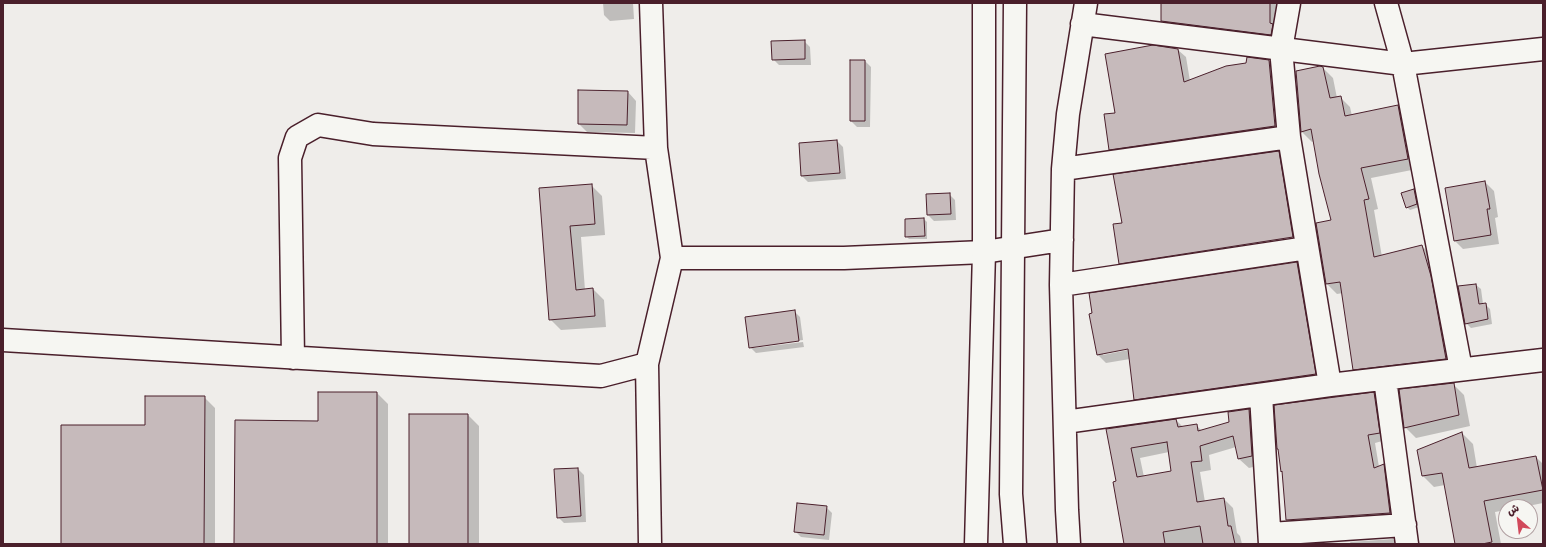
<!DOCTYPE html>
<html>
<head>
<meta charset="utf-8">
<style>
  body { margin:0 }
  #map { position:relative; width:1546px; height:547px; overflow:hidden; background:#efedea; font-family:Mali,"Playpen Sans Arabic",sans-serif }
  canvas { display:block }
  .frame { position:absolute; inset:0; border:4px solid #4a1f2b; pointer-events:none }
  .north { position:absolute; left:1498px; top:499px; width:40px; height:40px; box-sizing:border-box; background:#f6f6f2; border:1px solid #b1a0a2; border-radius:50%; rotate:332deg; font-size:11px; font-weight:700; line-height:16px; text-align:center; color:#4a1f2b }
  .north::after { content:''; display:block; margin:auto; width:14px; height:18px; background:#d1495b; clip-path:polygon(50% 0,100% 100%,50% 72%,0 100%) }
</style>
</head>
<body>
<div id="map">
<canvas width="1546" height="547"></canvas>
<div class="frame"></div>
<div class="north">ش</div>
</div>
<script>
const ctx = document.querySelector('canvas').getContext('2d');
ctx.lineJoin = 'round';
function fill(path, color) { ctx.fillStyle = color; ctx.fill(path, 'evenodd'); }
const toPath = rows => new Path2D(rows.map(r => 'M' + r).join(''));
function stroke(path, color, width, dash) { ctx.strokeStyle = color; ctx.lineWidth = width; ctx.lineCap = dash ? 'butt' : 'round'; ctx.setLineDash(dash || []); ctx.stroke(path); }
const shadow = toPath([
  [603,3,633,3,634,19,610,21,604,15],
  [1162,3,1279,3,1281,45,1172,31,1162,21],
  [804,41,810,47,811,65,779,65,773,59],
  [1178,50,1186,57,1190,81,1269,61,1277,69,1283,134,1118,157,1110,149,1116,114],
  [865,61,871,67,870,127,857,127,851,121],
  [1323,68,1333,78,1337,98,1340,97,1350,107,1352,116,1398,106,1408,116,1417,169,1371,178,1378,209,1374,210,1382,257,1422,246,1432,256,1456,368,1364,379,1354,369,1343,293,1337,294,1327,284,1332,221,1314,141,1312,142,1302,132],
  [628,92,636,101,635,133,587,132,579,124],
  [837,141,843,147,846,179,808,182,802,176],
  [1278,152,1286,160,1300,245,1128,271,1120,263],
  [1485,182,1494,191,1498,217,1495,218,1499,244,1463,249,1455,241],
  [591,185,602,196,605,235,581,237,585,290,593,289,604,300,606,327,561,330,550,319,540,189],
  [1414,190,1416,193,1419,207,1410,210,1407,207],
  [949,194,955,200,956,220,934,221,928,215],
  [924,219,927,222,927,239,909,239,906,236],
  [1297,263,1305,272,1324,383,1144,408,1135,399,1130,359,1106,363,1098,355],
  [1133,347,1133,349,1103,355,1103,353],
  [1476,285,1481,289,1483,304,1485,304,1490,309,1492,324,1471,328,1466,323],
  [794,311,800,317,803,340,754,346,754,348,803,342,804,347,756,353,750,347],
  [1453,384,1464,395,1470,426,1416,438,1405,427],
  [377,393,388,404,388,544,235,544,319,422],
  [1374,393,1381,401,1386,440,1375,443,1379,467,1383,465,1391,472,1397,520,1294,527,1287,520,1283,472,1282,471,1279,450,1278,449],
  [204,397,215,408,215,544,62,544,146,426],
  [1249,410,1258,419,1261,465,1249,468,1239,459,1236,447,1209,455,1211,470,1200,472,1205,502,1224,499,1233,508,1237,533,1240,536,1242,544,1125,544,1117,482,1107,430,1176,420,1183,427,1196,425,1202,431,1230,423],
  [1169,452,1173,472,1144,477,1140,458],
  [410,415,468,415,479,426,479,544,410,544],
  [1462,433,1473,444,1477,468,1536,457,1543,464,1543,503,1523,507,1506,507,1506,510,1495,512,1501,544,1456,544,1445,485,1434,487,1423,476,1419,451],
  [578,469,584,475,586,522,564,523,558,517],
  [826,507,832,513,829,540,801,537,795,531],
  [1393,539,1398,544,1351,544,1350,542]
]);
const building = toPath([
  [1161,3,1270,3,1270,23,1273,24,1271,35,1161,21,1161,3],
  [805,40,805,59,772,60,771,41,805,40],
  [1153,45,1178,49,1184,82,1226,66,1246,63,1247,57,1269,60,1275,126,1109,150,1104,114,1115,113,1105,54,1153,45],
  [850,60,865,60,865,121,850,121,850,60],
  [1320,66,1323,67,1330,98,1341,96,1345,116,1398,105,1408,159,1361,168,1369,199,1364,200,1374,257,1422,245,1431,276,1446,359,1353,370,1340,282,1326,284,1316,223,1331,220,1319,174,1311,129,1301,132,1296,71,1320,66],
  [578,90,628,91,627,125,578,124,578,90],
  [837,140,840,173,801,176,799,143,837,140],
  [1279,151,1293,237,1119,264,1113,224,1122,223,1113,174,1279,151],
  [1485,181,1490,209,1487,209,1491,235,1454,241,1445,188,1485,181],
  [592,184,595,224,570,226,576,290,593,288,595,316,549,320,539,188,592,184],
  [1414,189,1417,204,1406,208,1401,193,1414,189],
  [950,193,951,214,927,215,926,194,950,193],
  [924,218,925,236,905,237,905,219,924,218],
  [1297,262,1316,374,1134,400,1128,349,1097,355,1089,314,1092,313,1089,293,1297,262],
  [1476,284,1479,304,1486,303,1488,319,1465,324,1458,286,1476,284],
  [795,310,799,341,749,348,745,317,795,310],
  [1454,383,1459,415,1404,428,1399,389,1454,383],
  [318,392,377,392,377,544,234,544,235,420,318,421,318,392],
  [1374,392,1380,433,1368,435,1374,468,1384,464,1390,513,1286,520,1282,471,1281,472,1278,449,1277,449,1274,405,1374,392],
  [145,396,205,396,204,544,61,544,61,425,145,425,145,396],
  [1249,409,1252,456,1238,459,1233,436,1200,446,1202,461,1191,462,1197,502,1224,498,1228,526,1231,526,1235,544,1203,544,1200,526,1163,532,1165,544,1124,544,1113,482,1116,481,1106,429,1176,419,1178,427,1197,424,1198,431,1229,422,1228,412,1249,409],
  [1167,442,1171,471,1137,477,1131,448,1167,442],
  [409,414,468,414,468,544,409,544,409,414],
  [1462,432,1469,468,1536,456,1543,490,1484,501,1492,542,1482,544,1455,544,1442,473,1422,476,1417,450,1462,432],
  [578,468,581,516,557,518,554,469,578,468],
  [797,503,827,506,824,535,794,532,797,503]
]);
const minor = toPath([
  [651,3,656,148,672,258,844,258,984,252,1062,240],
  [1289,3,1281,49,1289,137,1330,385],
  [1386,3,1403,64,1461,369],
  [1082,24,1403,64,1543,49],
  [1063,169,1289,137],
  [1061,285,1063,169,1068,114,1086,3],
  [3,340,601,376,647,364],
  [293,358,290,158,297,137,318,125,373,134,656,148],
  [1385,379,1407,544],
  [1261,395,1270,544],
  [1065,422,1330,385,1543,360],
  [1270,534,1405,525],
  [650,544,647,364,672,258],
  [1069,544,1067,510,1061,285,1307,248]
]);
const highway = toPath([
  [1015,3,1011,494,1015,544],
  [976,544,984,252,984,3]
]);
fill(shadow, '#0003');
fill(building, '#c6babb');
stroke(building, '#4a1f2b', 1);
stroke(minor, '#4a1f2b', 25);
stroke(highway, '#4a1f2b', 25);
stroke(minor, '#f6f6f2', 22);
stroke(highway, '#f6f6f2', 22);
</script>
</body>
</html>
